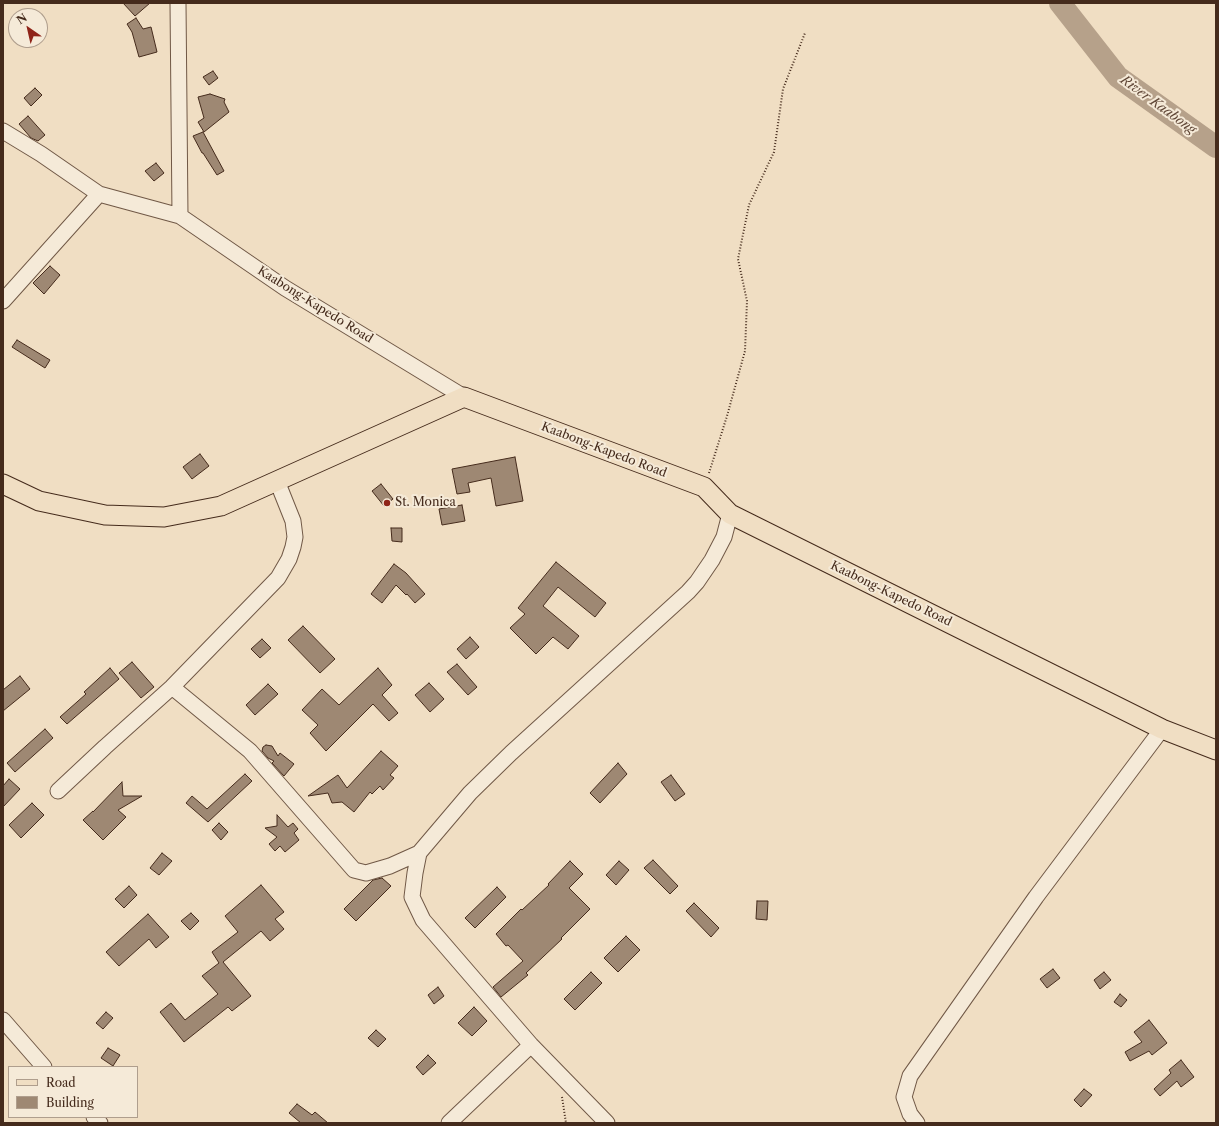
<!DOCTYPE html>
<html>
<head>
<meta charset="utf-8">
<style>
  body { margin:0 }
  #map { position:relative; width:1219px; height:1126px; overflow:hidden; background:#f0dec3; font-family:"Libre Caslon Text",serif }
  canvas { display:block }
  .frame { position:absolute; inset:0; border:4px solid #452b1c; pointer-events:none }
  .legend { position:absolute; left:8px; top:1066px; width:130px; height:52px; box-sizing:border-box; background:#f5ead8; border:1px solid #af9e8d; margin:0; padding:5px 7px; list-style:none; font-size:12px; color:#452b1c }
  .legend li { display:flex; align-items:center; gap:8px; height:20px }
  .legend b { width:20px; border:1px solid #af9e8d }
  .north { position:absolute; left:8px; top:8px; width:40px; height:40px; box-sizing:border-box; background:#f5ead8; border:1px solid #af9e8d; border-radius:50%; rotate:326deg; font-size:11px; font-weight:700; line-height:16px; text-align:center; color:#452b1c }
  .north::after { content:''; display:block; margin:auto; width:14px; height:18px; background:#8f2418; clip-path:polygon(50% 0,100% 100%,50% 72%,0 100%) }
</style>
</head>
<body>
<div id="map">
<canvas width="1219" height="1126"></canvas>
<div class="frame"></div>
<ul class="legend">
<li><b style="height:5px;background:#f0dec3"></b>Road</li>
<li><b style="height:11px;background:#9e8873"></b>Building</li>
</ul>
<div class="north">N</div>
</div>
<script>
const ctx = document.querySelector('canvas').getContext('2d');
ctx.lineJoin = 'round';
const toPath = rows => new Path2D(rows.map(r => 'M' + r).join(''));
function stroke(path, color, width, dash) { ctx.strokeStyle = color; ctx.lineWidth = width; ctx.lineCap = dash ? 'butt' : 'round'; ctx.setLineDash(dash || []); ctx.stroke(path); }
function fill(path, color) { ctx.fillStyle = color; ctx.fill(path, 'evenodd'); }
function label(font, color, halo, rows, align = 'center') {
  ctx.font = font + ' "Libre Caslon Text",serif'; ctx.lineWidth = 4; ctx.setLineDash([]); ctx.textBaseline = 'middle'; ctx.strokeStyle = halo; ctx.fillStyle = color; for (const [text, x, y, turn = 0] of rows) {
    ctx.save(); ctx.translate(x, y); ctx.rotate((+turn || 0) * Math.PI / 180); ctx.textAlign = isNaN(turn) ? turn : align; if (halo) ctx.strokeText(text, 0, 0); ctx.fillText(text, 0, 0); ctx.restore();
  }
}
const river = toPath([
  [1060,3,1118,77,1216,147]
]);
const building = toPath([
  [123,3,150,3,135,16,123,3],
  [136,18,143,29,151,27,157,52,139,57,132,32,127,24,136,18],
  [213,71,218,78,209,85,203,77,213,71],
  [35,88,42,95,31,106,24,98,35,88],
  [210,94,225,99,224,102,229,112,204,132,198,122,204,118,198,97,210,94],
  [28,116,45,135,38,141,31,138,19,124,28,116],
  [203,132,224,171,217,175,203,153,202,153,193,136,203,132],
  [156,163,164,173,154,181,145,171,156,163],
  [50,266,60,275,44,294,33,283,50,266],
  [17,340,50,360,45,368,12,347,17,340],
  [200,454,209,466,192,479,183,467,200,454],
  [515,457,523,501,496,506,491,478,468,483,470,492,457,494,452,469,515,457],
  [381,484,393,499,384,506,372,491,381,484],
  [462,505,465,521,442,525,439,509,462,505],
  [391,528,402,528,402,542,392,541,391,528],
  [556,562,606,603,595,617,558,587,543,606,579,636,568,649,553,637,536,654,510,628,525,614,518,608,556,562],
  [394,564,406,573,425,594,415,603,407,594,406,595,396,585,382,603,371,594,394,564],
  [303,626,335,659,320,673,288,640,303,626],
  [470,637,479,647,466,659,457,649,470,637],
  [262,639,271,648,260,658,251,649,262,639],
  [132,662,154,687,141,698,119,673,132,662],
  [457,664,477,687,468,695,447,672,457,664],
  [110,668,119,679,67,724,60,717,86,694,84,692,110,668],
  [378,668,392,685,382,695,398,713,389,721,373,704,326,751,310,733,318,725,302,710,322,689,339,705,378,668],
  [20,676,30,689,3,711,3,690,20,676],
  [429,683,444,699,430,712,415,695,429,683],
  [268,684,278,694,255,715,246,705,268,684],
  [45,729,53,738,15,772,7,763,45,729],
  [266,745,272,746,278,756,280,753,294,764,284,776,272,763,274,761,268,758,262,751,263,747,266,745],
  [381,751,398,766,390,775,394,778,383,790,380,786,372,794,370,792,354,812,342,802,332,803,328,793,308,796,338,775,347,788,381,751],
  [618,763,627,774,600,803,590,793,618,763],
  [245,774,252,781,208,822,186,803,192,796,207,809,245,774],
  [671,775,685,794,675,801,661,782,671,775],
  [9,779,20,789,3,807,3,786,9,779],
  [122,782,123,796,142,796,118,810,126,817,103,840,83,820,93,811,93,812,122,782],
  [32,803,44,815,21,838,9,825,32,803],
  [277,815,288,827,293,823,298,829,294,833,299,840,285,852,280,846,275,851,269,844,277,837,265,828,277,826,277,815],
  [219,823,228,832,221,840,212,830,219,823],
  [162,853,172,861,159,875,150,868,162,853],
  [653,860,678,886,670,894,644,868,653,860],
  [570,861,583,874,569,888,590,909,561,938,562,939,526,973,528,975,501,997,493,987,523,961,508,945,506,946,496,934,521,909,522,910,549,885,548,884,570,861],
  [619,861,629,870,616,885,606,875,619,861],
  [382,878,391,886,356,921,344,909,373,880,382,878],
  [261,885,284,912,275,919,284,929,270,941,261,931,223,962,251,996,232,1011,228,1007,184,1042,160,1012,171,1003,185,1020,218,994,202,976,219,963,212,952,238,932,225,916,261,885],
  [129,886,137,895,124,908,115,899,129,886],
  [497,887,506,897,475,928,465,918,497,887],
  [757,901,768,901,767,920,756,919,757,901],
  [694,903,719,928,711,937,686,911,694,903],
  [191,913,199,921,190,930,181,921,191,913],
  [148,914,169,937,156,948,149,939,119,966,106,952,148,914],
  [626,936,640,950,618,972,604,958,626,936],
  [1053,969,1060,978,1047,988,1040,979,1053,969],
  [591,972,602,983,575,1010,564,999,591,972],
  [1104,972,1111,980,1100,989,1094,980,1104,972],
  [438,987,444,996,434,1004,428,995,438,987],
  [1120,994,1127,1000,1121,1007,1114,1002,1120,994],
  [474,1007,487,1021,472,1036,458,1023,474,1007],
  [106,1012,113,1018,103,1029,96,1023,106,1012],
  [1149,1020,1167,1043,1152,1055,1149,1051,1130,1061,1125,1052,1142,1042,1134,1032,1149,1020],
  [376,1030,386,1039,378,1047,368,1038,376,1030],
  [108,1048,120,1055,113,1066,101,1058,108,1048],
  [428,1055,436,1063,423,1075,416,1067,428,1055],
  [1181,1060,1194,1077,1181,1087,1177,1081,1160,1096,1154,1089,1171,1073,1169,1070,1181,1060],
  [1084,1089,1092,1095,1081,1107,1074,1100,1084,1089],
  [297,1104,312,1115,315,1112,328,1123,301,1123,289,1113,297,1104]
]);
const path = toPath([
  [709,473,727,416,745,351,747,301,738,259,749,205,774,152,783,89,805,33],
  [562,1097,566,1123]
]);
const minor = toPath([
  [178,3,180,216],
  [3,131,41,154,99,194,180,216,285,288,464,397],
  [3,301,99,194],
  [172,687,250,751,354,870,366,873,390,866,419,853,470,793,511,753,688,592,697,582,712,560,724,537,730,514],
  [58,791,105,747,172,687,278,578,289,559,293,547,295,537,293,521,277,481],
  [419,853,415,873,412,897,423,920,531,1045,607,1123],
  [3,1020,44,1067],
  [94,1117,100,1123],
  [449,1123,531,1045],
  [917,1123,910,1114,904,1097,910,1076,1036,897,1162,729]
]);
const major = toPath([
  [3,484,39,501,105,515,164,517,221,506,464,397,704,487,730,514,1162,729,1216,750]
]);
const markers = [
  [387,503,4,"#8f2418"]
];
const streetNames = [
  ["Kaabong-Kapedo Road",315,305,32],
  ["Kaabong-Kapedo Road",604,450,21],
  ["Kaabong-Kapedo Road",891,594,26]
];
const poiNames = [
  ["St. Monica",395,503]
];
const waterNames = [
  ["River Kaabong",1158,105,36]
];
stroke(river, '#b6a18a', 22);
fill(building, '#9e8873');
stroke(building, '#452b1c', 1);
stroke(minor, '#705846', 17);
stroke(major, '#452b1c', 21);
stroke(path, '#452b1c', 2, [1, 2]);
stroke(minor, '#f5ead8', 15);
stroke(major, '#f0dec3', 19);
for (const [x, y, r, color] of markers) { const dot = new Path2D(); dot.arc(x, y, r, 0, 2 * Math.PI); ctx.fillStyle = color; ctx.fill(dot); stroke(dot, '#f5ead8', 1.5); }
label('12px', '#452b1c', '#f5ead8', streetNames);
label('12px', '#452b1c', '#f5ead8', poiNames, 'left');
label('italic 13px', '#614838', '#f5ead8', waterNames);
</script>
</body>
</html>
